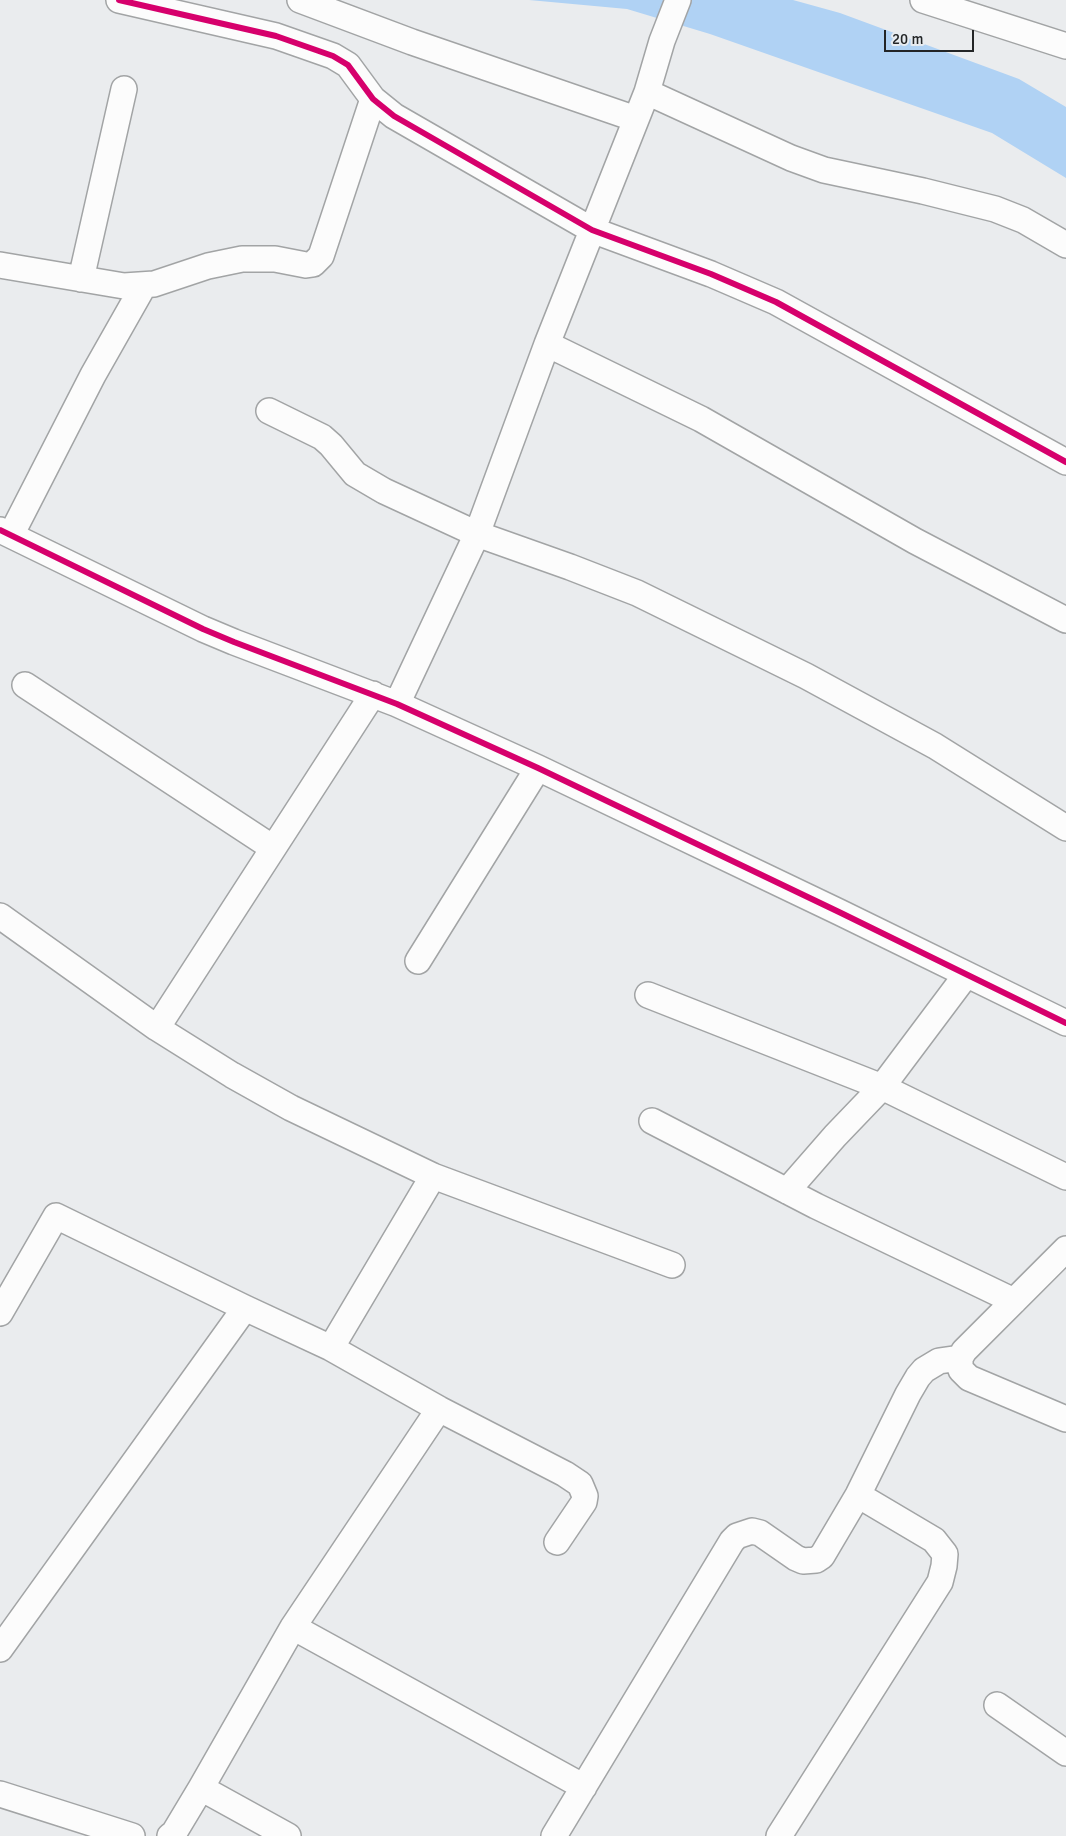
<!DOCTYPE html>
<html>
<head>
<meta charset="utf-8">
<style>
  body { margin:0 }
  #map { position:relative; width:1066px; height:1836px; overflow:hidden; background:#eaecee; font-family:Signika,sans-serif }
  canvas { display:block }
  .scale { position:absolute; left:884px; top:30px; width:90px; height:22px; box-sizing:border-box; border:2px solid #232526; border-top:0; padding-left:6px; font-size:15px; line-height:18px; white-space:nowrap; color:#232526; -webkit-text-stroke:4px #e8ecf0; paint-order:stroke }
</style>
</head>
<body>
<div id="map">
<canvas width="1066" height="1836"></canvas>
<div class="scale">20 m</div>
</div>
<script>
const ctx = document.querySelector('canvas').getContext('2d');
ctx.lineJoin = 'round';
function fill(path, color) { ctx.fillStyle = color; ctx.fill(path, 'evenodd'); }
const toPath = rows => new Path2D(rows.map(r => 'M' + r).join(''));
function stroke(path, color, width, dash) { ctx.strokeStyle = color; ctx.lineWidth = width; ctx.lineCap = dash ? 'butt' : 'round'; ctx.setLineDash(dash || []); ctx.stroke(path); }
const water = toPath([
  [529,0,793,0,840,13,1019,79,1066,107,1066,178,992,133,710,34,627,9]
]);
const minor = toPath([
  [119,0,276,36,333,56,348,65,373,99,394,116,592,230,711,274,776,302,1066,462],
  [300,0,412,42,636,119],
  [678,0,662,41,647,92,547,344,701,419,915,541,1066,620],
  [923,0,1066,46],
  [647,92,791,158,824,170,923,191,995,209,1023,220,1066,245],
  [0,265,124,286,154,284,208,266,242,259,275,259,306,265,313,264,321,256,373,99],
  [81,279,124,89],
  [269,411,322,437,331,445,355,474,384,491,477,534,570,567,637,593,806,676,935,746,1066,828],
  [0,530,203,629,234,642,397,704,538,768,839,912,1066,1023],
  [11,535,93,375,144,285],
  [25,685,273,848],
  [397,704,477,534,547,344],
  [0,916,157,1028,232,1075,291,1108,433,1176,672,1265],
  [418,961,538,768],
  [648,995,882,1087,1066,1177],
  [157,1028,373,694],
  [652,1121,816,1206,1014,1301],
  [787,1191,835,1136,882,1087,966,975],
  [1066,1249,964,1351,960,1358,960,1366,961,1370,969,1378,1066,1419],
  [0,1313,56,1216,245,1308,331,1348,433,1176],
  [331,1348,439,1409,565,1474,580,1484,585,1496,584,1502,557,1542],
  [293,1627,584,1787],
  [0,1649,245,1308],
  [997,1705,1066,1753],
  [201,1788,288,1836],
  [0,1794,132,1836],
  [170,1836,174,1833,201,1788,293,1627,439,1409],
  [554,1836,732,1541,737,1536,752,1531,760,1533,796,1558,803,1561,816,1560,822,1556,858,1495,908,1394,918,1377,924,1370,939,1361,960,1358],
  [779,1836,940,1582,944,1566,945,1554,934,1540,858,1495]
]);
const cycleway = toPath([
  [119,0,276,36,333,56,348,65,373,99,394,116,592,230,711,274,776,302,1066,462],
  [0,530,203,629,234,642,397,704,538,768,839,912,1066,1023]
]);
fill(water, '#b0d2f4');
stroke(minor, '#a2a4a5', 28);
stroke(minor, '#fcfcfc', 25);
stroke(cycleway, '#d6006c', 6);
</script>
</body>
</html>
